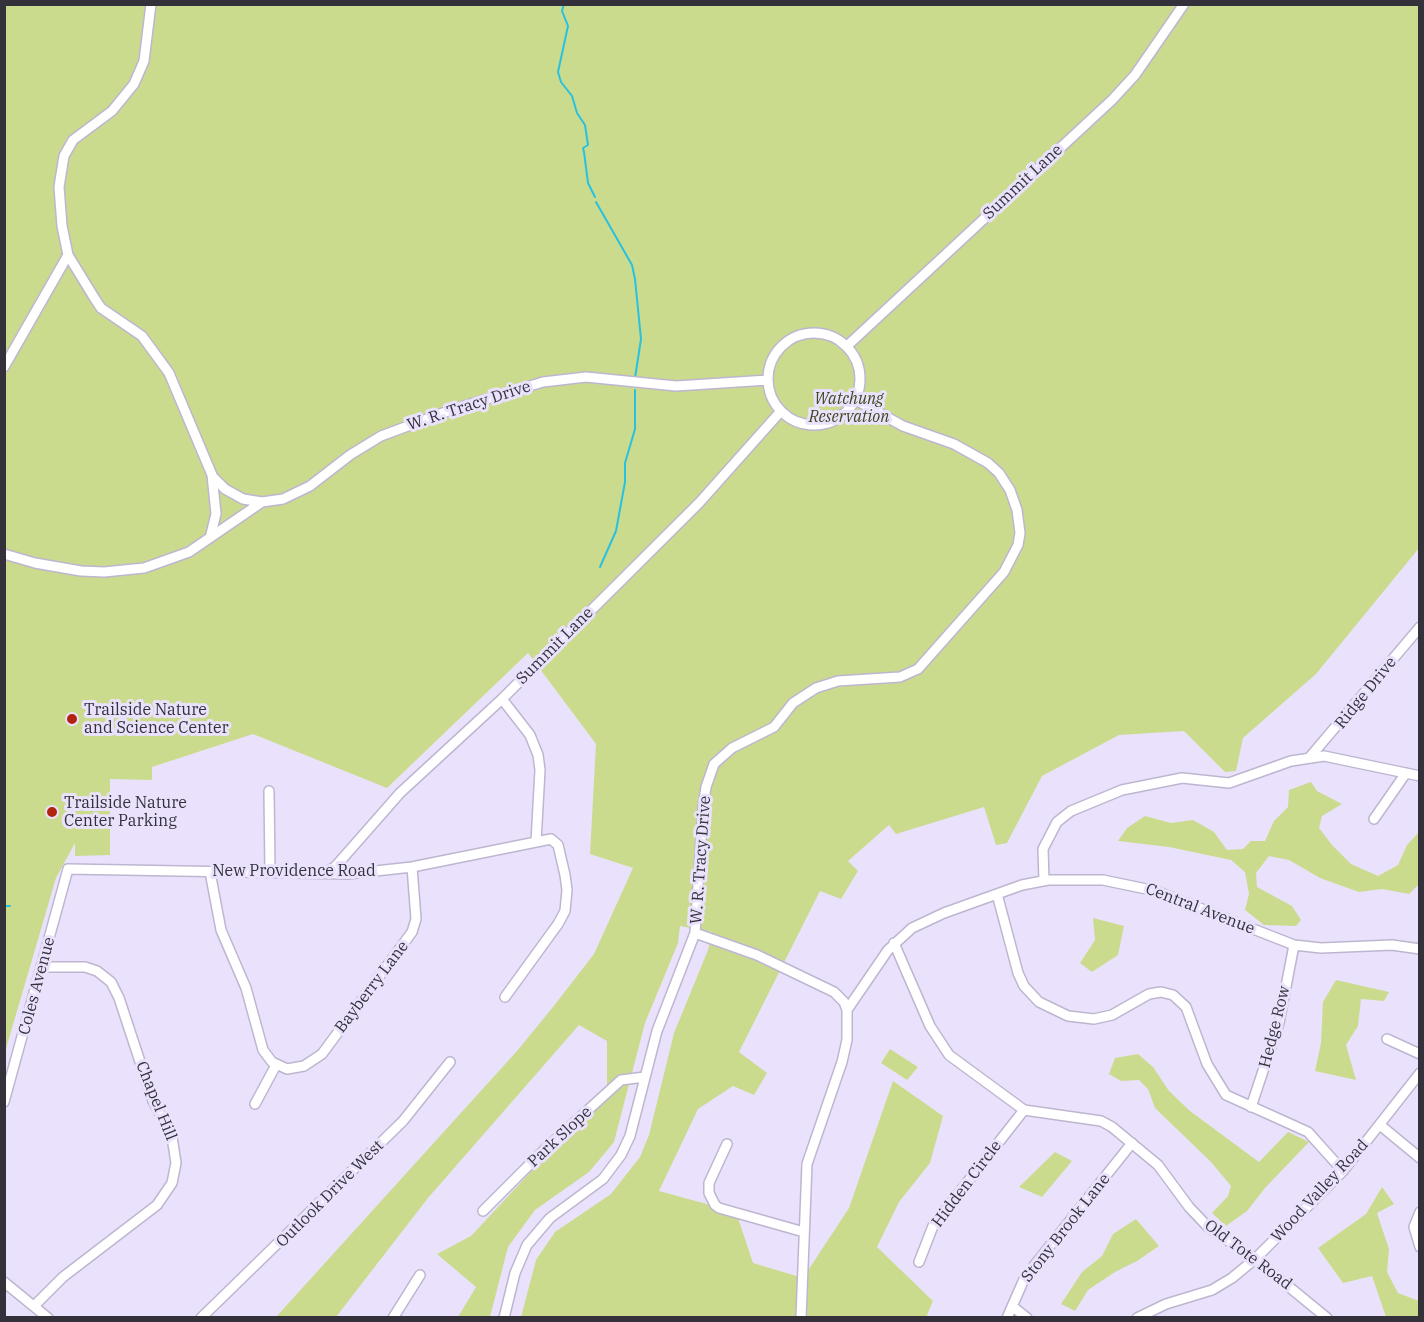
<!DOCTYPE html>
<html>
<head>
<meta charset="utf-8">
<style>
  body { margin:0 }
  #map { position:relative; width:1424px; height:1322px; overflow:hidden; background:#eae2fc; font-family:"IBM Plex Serif",serif }
  canvas { display:block }
  .frame { position:absolute; inset:0; border:6px solid #34313b; pointer-events:none }
</style>
</head>
<body>
<div id="map">
<canvas width="1424" height="1322"></canvas>
<div class="frame"></div>
</div>
<script>
const ctx = document.querySelector('canvas').getContext('2d');
ctx.lineJoin = 'round';
function fill(path, color) { ctx.fillStyle = color; ctx.fill(path, 'evenodd'); }
const toPath = rows => new Path2D(rows.map(r => 'M' + r).join(''));
function stroke(path, color, width, dash) { ctx.strokeStyle = color; ctx.lineWidth = width; ctx.lineCap = dash ? 'butt' : 'round'; ctx.setLineDash(dash || []); ctx.stroke(path); }
function label(font, color, halo, rows, align = 'center') {
  ctx.font = font + ' "IBM Plex Serif",serif'; ctx.lineWidth = 6; ctx.setLineDash([]); ctx.textBaseline = 'middle'; ctx.strokeStyle = halo; ctx.fillStyle = color; for (const [text, x, y, turn = 0] of rows) {
    ctx.save(); ctx.translate(x, y); ctx.rotate((+turn || 0) * Math.PI / 180); ctx.textAlign = isNaN(turn) ? turn : align; if (halo) ctx.strokeText(text, 0, 0); ctx.fillText(text, 0, 0); ctx.restore();
  }
}
const green = toPath([
  [4,5,1419,5,1419,548,1316,674,1243,738,1236,771,1225,772,1184,731,1119,735,1042,776,1007,843,996,845,984,807,896,834,889,825,848,861,858,871,841,899,820,891,739,1052,767,1073,754,1095,733,1086,698,1109,659,1191,736,1212,753,1263,803,1278,849,1208,893,1081,943,1116,930,1163,899,1202,877,1247,933,1301,927,1315,929,1317,521,1317,536,1260,555,1232,611,1194,640,1157,649,1135,674,1033,708,950,712,932,680,926,678,943,645,1023,614,1142,589,1172,535,1210,508,1247,490,1317,458,1317,476,1287,437,1254,471,1236,565,1135,607,1096,607,1041,579,1025,428,1198,336,1317,276,1317,517,1051,553,1007,594,954,633,868,590,854,596,744,528,653,387,788,253,734,152,767,152,780,110,779,110,855,75,856,75,843,56,878,5,1052],
  [1311,782,1317,791,1342,804,1322,816,1319,828,1332,845,1351,864,1378,876,1398,865,1407,845,1419,832,1419,884,1409,894,1382,889,1359,892,1320,878,1289,860,1269,856,1256,873,1257,887,1292,906,1301,920,1296,926,1264,925,1245,910,1249,894,1245,872,1231,860,1169,847,1118,841,1127,828,1145,816,1171,823,1193,820,1214,832,1227,850,1243,849,1251,841,1265,841,1274,821,1288,807,1289,790],
  [1093,918,1124,926,1118,955,1092,972,1080,963,1095,940],
  [1336,980,1389,992,1384,1001,1361,999,1358,1026,1346,1045,1356,1080,1315,1071,1321,1043,1323,1002],
  [890,1049,918,1067,907,1080,881,1063],
  [1138,1054,1153,1067,1169,1091,1190,1111,1259,1162,1288,1132,1309,1142,1265,1188,1247,1211,1226,1226,1212,1213,1228,1196,1231,1186,1211,1162,1155,1108,1148,1089,1139,1080,1121,1081,1109,1074,1115,1058],
  [1055,1152,1072,1161,1042,1197,1019,1187],
  [1382,1187,1394,1204,1377,1213,1389,1249,1387,1272,1398,1293,1419,1301,1419,1317,1386,1317,1372,1276,1343,1283,1318,1248,1366,1214],
  [1136,1219,1159,1246,1137,1261,1115,1272,1088,1290,1075,1311,1061,1304,1082,1272,1102,1256,1113,1234]
]);
const stream = toPath([
  [564,4,562,11,568,26,558,72,561,82,572,96,577,113,585,125,588,145,583,148,584,152,588,183,595,197],
  [596,202,632,265,635,279,641,339,635,378],
  [600,567,616,531,625,482,625,463,635,429,635,390],
  [4,906,10,906]
]);
const minor = toPath([
  [151,4,144,61,134,84,112,111,73,140,64,156,59,187,62,226,68,255,95,299,101,308,142,336,169,373,212,475,216,514,210,538],
  '768 379a46 46 0 1 1 92 0a46 46 0 1 1-92 0Z',
  [847,346,1112,100,1135,75,1184,4],
  [4,367,68,255],
  [213,477,225,489,243,499,262,502,283,499,310,486,350,455,381,436,451,410,543,382,586,377,676,386,768,380],
  [4,554,35,563,81,571,104,572,144,568,189,552,262,502],
  [502,699,530,735,538,755,540,770,536,842],
  [1310,757,1420,627],
  [269,791,270,872],
  [1374,819,1406,773],
  [210,872,221,930,246,988,263,1050,272,1062,287,1069,304,1066,322,1054,412,932,416,919,412,867],
  [326,872,335,867,400,793,502,699,699,503,781,411],
  [1044,881,1043,849,1057,822,1071,811,1122,790,1182,778,1229,783,1291,761,1324,756,1420,776],
  [997,894,1018,973,1024,986,1039,1002,1068,1016,1094,1019,1112,1015,1149,994,1161,992,1173,995,1186,1007,1207,1064,1226,1095,1308,1132,1343,1171],
  [695,933,757,955,834,992,844,1002,847,1010,847,1040,842,1062,807,1164,801,1318],
  [894,943,930,1026,949,1055,1024,1110,1101,1121,1112,1127,1158,1165,1189,1207,1208,1227,1255,1259,1327,1318],
  [847,1010,888,950,912,928,944,913,1022,885,1048,880,1103,880,1156,891,1294,945,1321,948,1392,945,1420,949],
  [1387,1039,1420,1054],
  [4,1102,68,869,348,874,412,867,551,839,558,845,565,875,567,890,565,911,558,924,505,997],
  [255,1104,276,1065],
  [1251,1107,1279,1023,1294,945],
  [1380,1125,1420,1158],
  [727,1144,709,1183,709,1193,715,1205,719,1208,804,1232],
  [483,1211,543,1151,621,1080,645,1077],
  [1420,1212,1414,1227,1420,1247],
  [919,1262,933,1226,1024,1110],
  [4,1282,48,1318],
  [34,1306,63,1277,157,1205,172,1183,176,1163,172,1137,153,1101,119,998,111,982,97,971,85,967,43,967],
  [1012,1306,1027,1318],
  [201,1318,403,1121,450,1062],
  [393,1318,420,1275],
  [504,1318,515,1273,527,1245,550,1218,603,1179,621,1155,630,1136,657,1031,695,933,703,807,706,787,714,764,732,748,774,727,793,703,816,688,838,681,900,677,918,669,1004,572,1018,545,1020,533,1017,510,1010,490,999,473,988,463,954,444,903,426,856,400],
  [1007,1318,1025,1277,1132,1143],
  [1137,1318,1166,1304,1212,1290,1232,1278,1255,1259,1343,1171,1420,1073]
]);
const markers = [
  [72,719,6,"#b22410"],
  [52,812,6,"#b22410"]
];
const streetNames = [
  ["Summit Lane",1023,182,-43],
  ["W. R. Tracy Drive",469,406,-18],
  ["Summit Lane",555,646,-45],
  ["Ridge Drive",1366,693,-51],
  ["W. R. Tracy Drive",701,860,-86],
  ["New Providence Road",294,871],
  ["Central Avenue",1200,909,21],
  ["Coles Avenue",37,986,-75],
  ["Bayberry Lane",372,987,-53],
  ["Hedge Row",1275,1027,-76],
  ["Chapel Hill",156,1101,68],
  ["Park Slope",560,1137,-43],
  ["Hidden Circle",967,1184,-53],
  ["Wood Valley Road",1320,1191,-47],
  ["Outlook Drive West",330,1194,-45],
  ["Stony Brook Lane",1066,1228,-52],
  ["Old Tote Road",1248,1255,37]
];
const parkNames = [
  ["Watchung",849,399],
  ["Reservation",849,417]
];
const poiNames = [
  ["Trailside Nature",84,710],
  ["and Science Center",84,728],
  ["Trailside Nature",64,803],
  ["Center Parking",64,821]
];
fill(green, '#cbdb8d');
stroke(stream, '#29c1e0', 2);
stroke(minor, '#beb6d0', 12);
stroke(minor, '#fff', 9);
for (const [x, y, r, color] of markers) { const dot = new Path2D(); dot.arc(x, y, r, 0, 2 * Math.PI); ctx.fillStyle = color; ctx.fill(dot); stroke(dot, '#eae2fc', 2); }
label('16px', '#34313b', '#eae2fc', streetNames);
label('italic 16px', '#414820', '#eae2fc', parkNames);
label('16px', '#34313b', '#eae2fc', poiNames, 'left');
</script>
</body>
</html>
